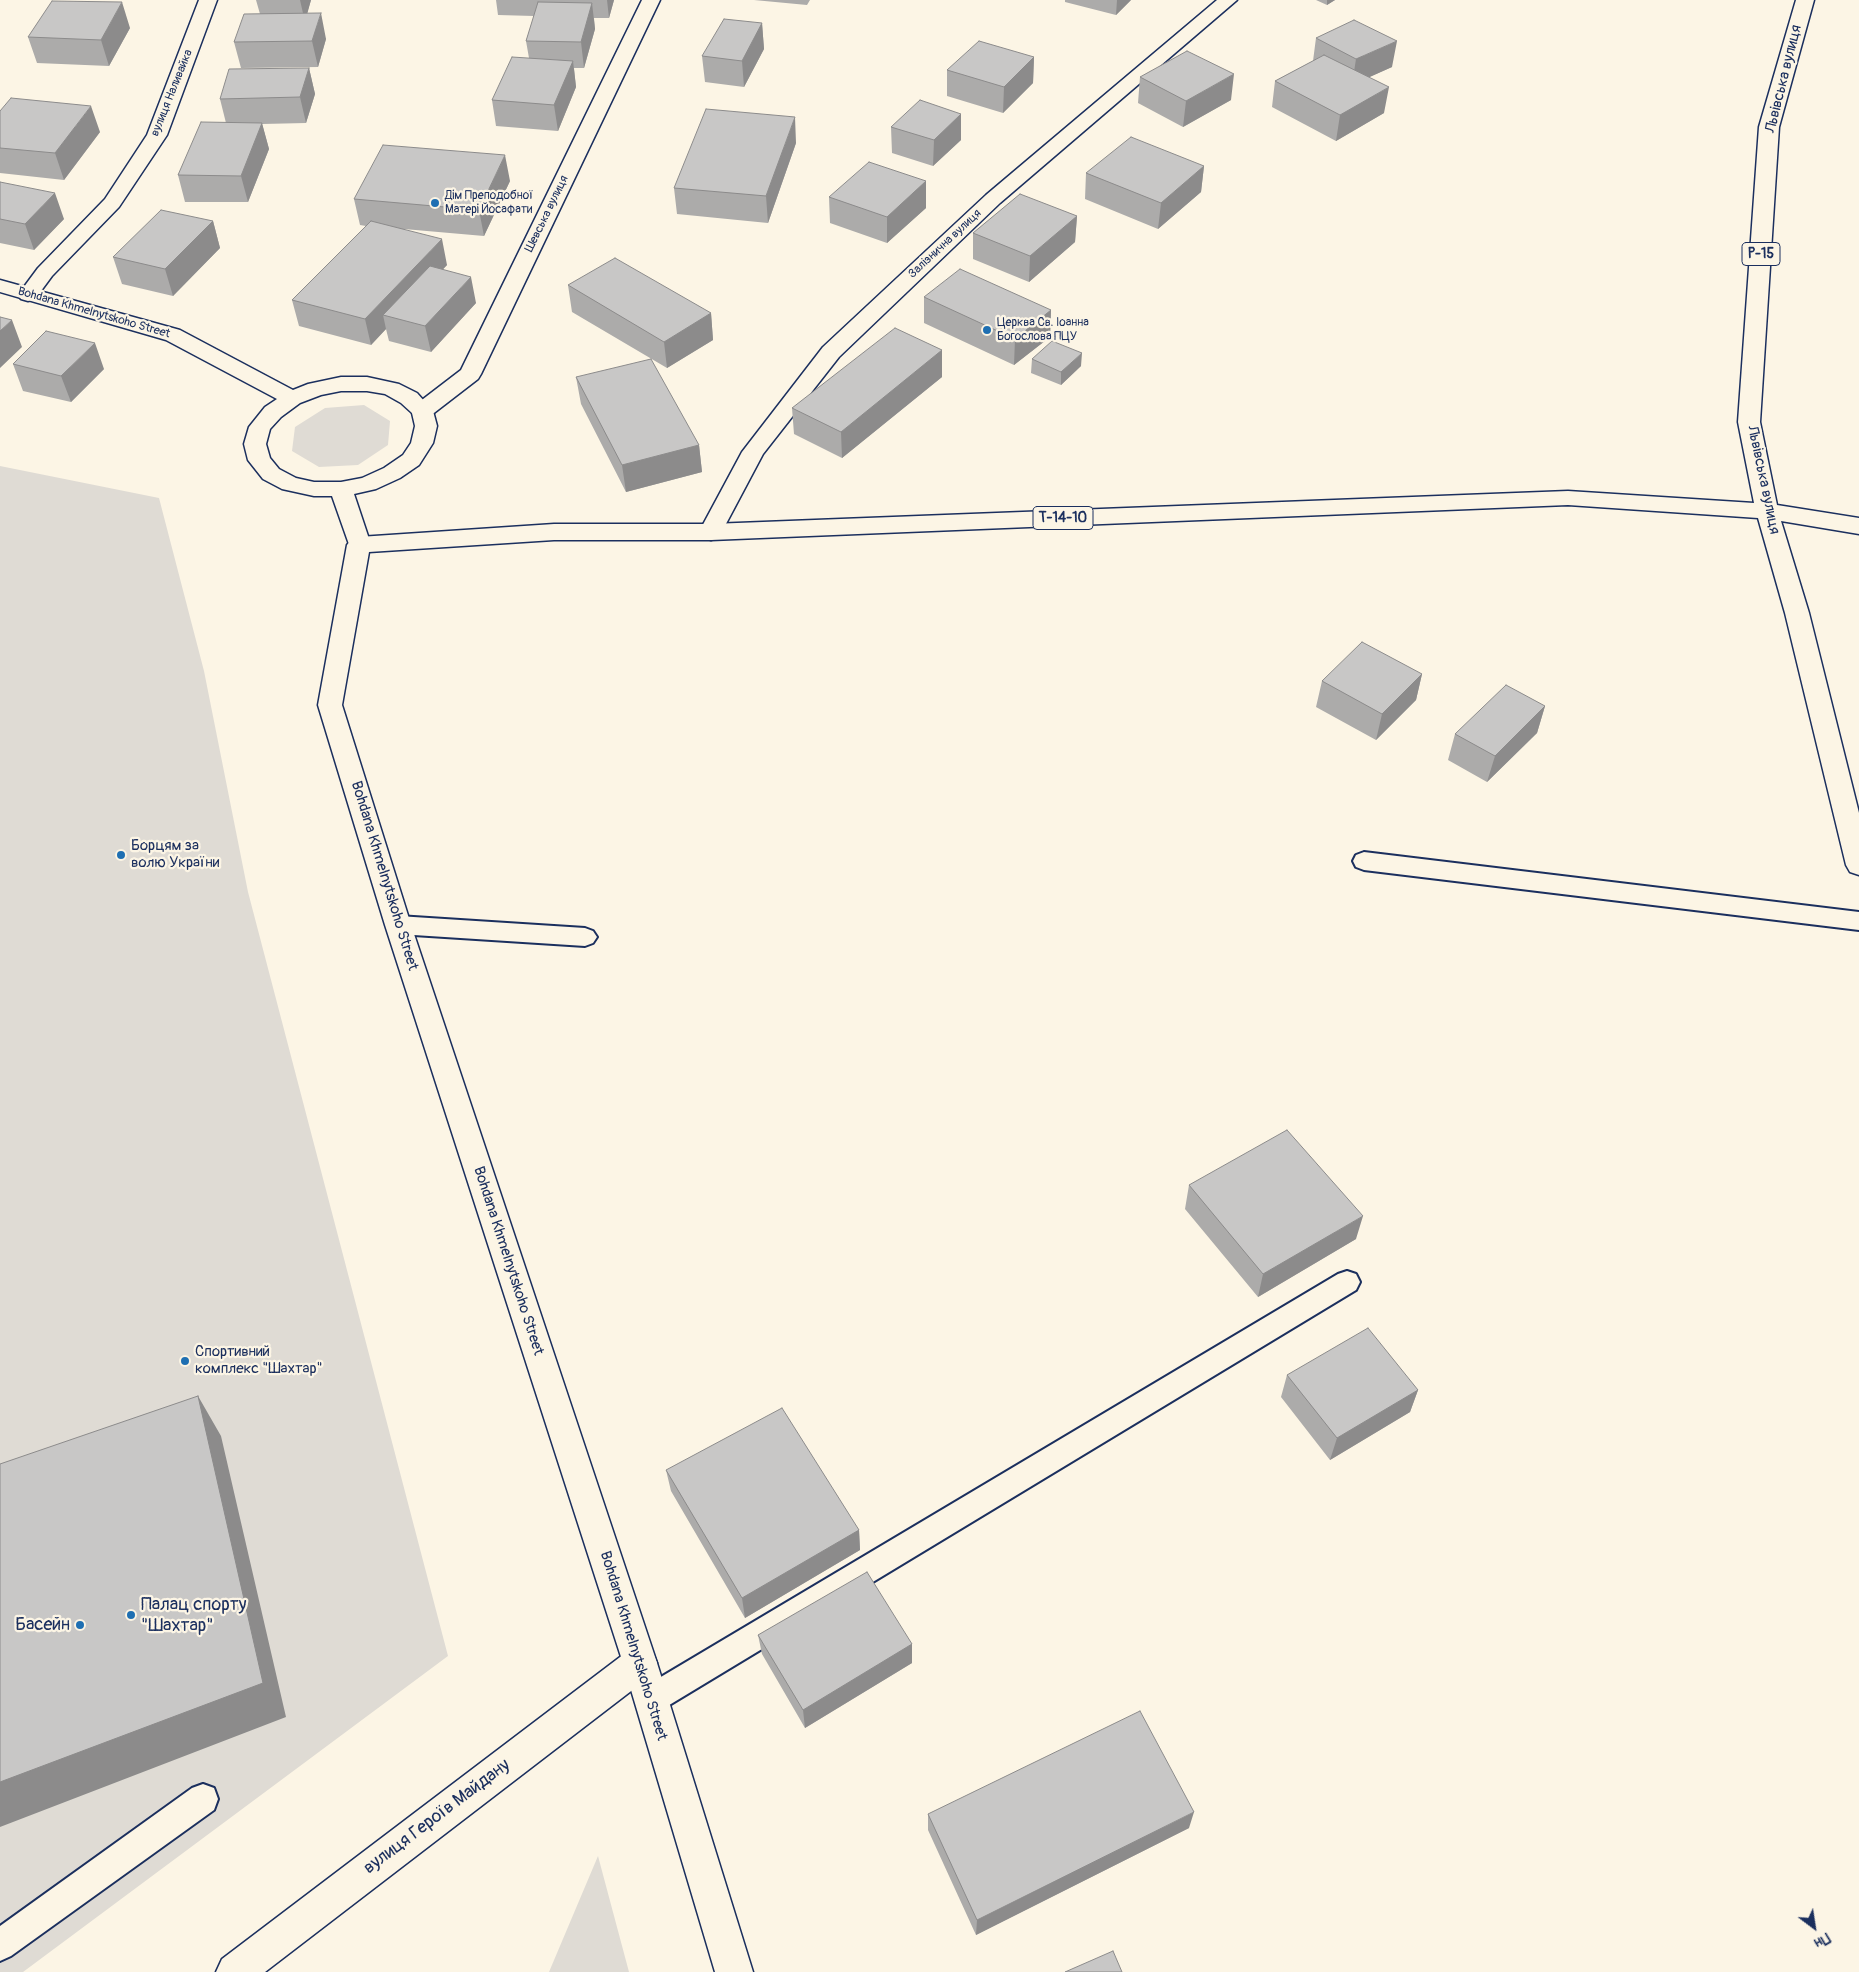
<!DOCTYPE html>
<html>
<head>
<meta charset="utf-8">
<style>
  body { margin:0 }
  #map { position:relative; width:1859px; height:1972px; overflow:hidden; background:#fcf5e5; font-family:Pangolin,sans-serif }
  canvas { display:block }
  .north { position:absolute; left:1789px; top:1902px; width:50px; height:50px; -webkit-text-stroke:4px #fcf5e5; paint-order:stroke; rotate:149deg; font-size:14px; font-weight:700; line-height:20px; text-align:center; color:#1b2f5e }
  .north::after { content:''; display:block; margin:auto; width:18px; height:22px; background:#1b2f5e; clip-path:polygon(50% 0,100% 100%,50% 72%,0 100%) }
</style>
</head>
<body>
<div id="map">
<canvas width="1859" height="1972"></canvas>
<div class="north">Пн</div>
</div>
<script>
const ctx = document.querySelector('canvas').getContext('2d');
ctx.lineJoin = 'round';
function fill(path, color) { ctx.fillStyle = color; ctx.fill(path, 'evenodd'); }
const toPath = rows => new Path2D(rows.map(r => 'M' + r).join(''));
function stroke(path, color, width, dash) { ctx.strokeStyle = color; ctx.lineWidth = width; ctx.lineCap = dash ? 'butt' : 'round'; ctx.setLineDash(dash || []); ctx.stroke(path); }
function label(font, color, halo, rows, align = 'center') {
  ctx.font = font + ' Pangolin,sans-serif'; ctx.lineWidth = 4.5; ctx.setLineDash([]); ctx.textBaseline = 'middle'; ctx.strokeStyle = halo; ctx.fillStyle = color; for (const [text, x, y, turn = 0] of rows) {
    ctx.save(); ctx.translate(x, y); ctx.rotate((+turn || 0) * Math.PI / 180); ctx.textAlign = isNaN(turn) ? turn : align; if (halo) ctx.strokeText(text, 0, 0); ctx.fillText(text, 0, 0); ctx.restore();
  }
}
const green = toPath([
  [364,405,390,421,388,445,358,465,319,467,292,451,295,427,325,408],
  [0,466,159,498,204,671,248,892,448,1656,23,1972,0,1972],
  [598,1856,629,1972,549,1972]
]);
const lane = toPath([
  [1364,852,1859,912,1859,930,1364,870,1356,867,1353,861,1356,855,1364,852],
  [398,916,585,928,593,931,597,937,593,943,585,946,398,934,390,931,386,925,390,919,398,916],
  [1347,1271,1356,1274,1360,1282,1356,1290,661,1710,650,1715,639,1710,635,1700,639,1690,1338,1274,1347,1271],
  [203,1784,214,1788,218,1799,214,1810,11,1956,0,1961,0,1926,192,1788,203,1784]
]);
const street = toPath([
  [199,0,217,0,167,135,119,207,52,276,35,299,28,301,21,299,18,295,38,268,105,199,147,135,199,0],
  [642,0,660,0,481,374,478,379,430,416,422,418,414,416,411,411,414,406,461,370,642,0],
  [1217,0,1237,0,1000,203,839,357,763,454,719,537,711,540,703,537,699,532,742,452,823,347,986,195,1217,0],
  [640,1646,652,1651,657,1663,652,1675,265,1972,216,1972,222,1959,628,1651,640,1646]
]);
const secondary = toPath([
  [0,280,180,330,293,390,308,384,341,377,367,377,399,384,417,393,433,411,437,426,433,443,419,465,400,478,376,489,354,494,371,545,367,550,359,553,351,550,332,496,314,496,282,489,263,479,248,460,244,444,249,427,265,407,277,399,166,340,0,292,0,280],
  [341,391,367,391,385,394,401,403,412,413,415,426,411,443,403,455,384,468,362,478,341,482,314,482,296,478,279,469,270,458,266,444,270,429,281,417,300,403,321,395,341,391]
]);
const primary = toPath([
  [1796,0,1814,0,1779,127,1760,422,1777,505,1859,518,1859,534,1781,521,1809,613,1859,813,1859,875,1850,872,1846,865,1785,613,1758,518,1568,505,711,540,554,540,369,552,342,705,411,925,657,1663,753,1972,715,1972,623,1663,385,925,318,705,347,545,351,540,359,537,554,524,711,524,1568,491,1754,503,1738,422,1759,127,1796,0]
]);
const wall = toPath([
  [256,0,311,0,307,13,326,39,318,67,241,68,234,42,260,14],
  [496,0,614,0,609,18,594,18,595,29,584,68,574,68,576,87,558,131,496,126,492,100,529,58,526,41,534,16,498,15],
  [754,0,810,0,807,5],
  [1065,0,1131,0,1116,15,1065,2],
  [1316,0,1335,0,1327,5],
  [762,23,764,49,744,87,705,82,702,56],
  [130,28,109,66,37,63,28,37],
  [1316,38,1392,67,1369,77,1384,113,1336,141,1272,107,1275,81,1313,61],
  [1034,57,1033,83,1003,113,947,96,947,70],
  [309,68,315,94,306,123,262,124,269,149,248,202,185,202,178,175,226,123,220,99],
  [1140,77,1231,100,1183,127,1138,103],
  [0,111,100,132,64,180,0,173],
  [961,114,961,140,933,166,892,153,891,127],
  [796,143,768,223,677,214,674,188],
  [1204,166,1201,192,1158,229,1085,199,1086,173],
  [510,181,484,236,404,229,447,265,443,269,476,303,431,352,389,341,386,329,371,345,299,326,292,300,366,226,360,225,354,199],
  [926,181,926,208,887,243,830,223,829,197],
  [0,182,64,219,34,250,0,243],
  [1077,216,1075,242,1029,282,973,259,973,233],
  [213,221,220,248,173,296,122,284,113,257],
  [568,285,711,313,713,340,667,368,572,312],
  [924,297,1051,310,1050,337,1014,365,924,323],
  [942,350,942,377,842,458,794,434,792,408],
  [1032,359,1081,366,1061,385,1031,373],
  [13,364,104,369,71,402,23,391],
  [576,377,699,445,702,472,626,492,581,404],
  [1422,674,1416,700,1376,740,1316,707,1322,681],
  [1545,706,1537,733,1487,782,1448,760,1455,734],
  [1189,1185,1356,1239,1258,1297,1185,1209],
  [1287,1375,1418,1390,1410,1412,1330,1460,1281,1397],
  [666,1470,859,1530,860,1550,745,1618,671,1491],
  [758,1635,912,1644,912,1663,805,1728,762,1654],
  [928,1814,1189,1828,976,1935,928,1830]
]);
const shadedWall = toPath([
  [300,0,311,0,305,22],
  [607,0,614,0,609,18],
  [1117,0,1131,0,1116,15],
  [1327,0,1335,0,1327,5],
  [122,2,130,28,109,66,101,40],
  [592,3,595,29,584,68,581,42],
  [321,13,326,39,318,67,312,41],
  [762,23,764,49,744,87,742,61],
  [1397,41,1392,67,1352,85,1356,59],
  [1034,57,1033,83,1003,113,1004,87],
  [573,61,576,87,558,131,554,105],
  [309,68,315,94,306,123,300,97],
  [1234,74,1231,100,1183,127,1186,101],
  [1389,87,1384,113,1336,141,1340,115],
  [91,106,100,132,64,180,55,153],
  [961,114,961,140,933,166,934,140],
  [795,117,796,143,768,223,766,196],
  [262,123,269,149,248,202,241,176],
  [505,155,510,181,484,236,479,210],
  [1204,166,1201,192,1158,229,1161,203],
  [926,181,926,208,887,243,887,217],
  [55,193,64,219,34,250,25,224],
  [1077,216,1075,242,1029,282,1030,256],
  [213,221,220,248,173,296,165,269],
  [442,239,447,265,397,318,383,315,386,329,371,345,365,319],
  [471,277,476,303,431,352,425,326],
  [1051,310,1050,337,1014,365,1015,339],
  [711,313,713,340,667,368,664,342],
  [12,320,22,347,0,368,0,331],
  [95,343,104,369,71,402,61,376],
  [942,350,942,377,842,458,841,432],
  [1082,353,1081,366,1061,385,1061,372],
  [699,445,702,472,626,492,622,465],
  [1422,674,1416,700,1376,740,1382,714],
  [1545,706,1537,733,1487,782,1495,756],
  [1363,1216,1356,1239,1258,1297,1263,1274],
  [1418,1390,1410,1412,1330,1460,1337,1438],
  [198,1396,221,1436,286,1717,0,1827,0,1782],
  [859,1530,860,1550,745,1618,742,1598],
  [912,1644,912,1663,805,1728,803,1710],
  [1194,1812,1189,1828,976,1935,977,1920]
]);
const building = toPath([
  [52,1,122,2,101,40,28,37,52,1],
  [538,2,592,3,581,42,526,41,538,2],
  [321,13,312,41,234,42,244,14,321,13],
  [724,19,762,23,742,61,702,56,724,19],
  [1354,20,1397,41,1356,59,1316,38,1354,20],
  [979,41,1034,57,1004,87,947,70,979,41],
  [1187,51,1234,74,1186,101,1140,77,1187,51],
  [1324,55,1389,87,1340,115,1275,81,1324,55],
  [512,57,573,61,554,105,492,100,512,57],
  [309,68,300,97,220,99,229,69,309,68],
  [11,98,91,106,55,153,0,148,0,111,11,98],
  [920,100,961,114,934,140,891,127,920,100],
  [706,109,795,117,766,196,674,188,706,109],
  [201,122,262,123,241,176,178,175,201,122],
  [1131,137,1204,166,1161,203,1086,173,1131,137],
  [383,145,505,155,479,210,354,199,383,145],
  [869,162,926,181,887,217,829,197,869,162],
  [0,182,55,193,25,224,0,219,0,182],
  [1020,194,1077,216,1030,256,973,233,1020,194],
  [161,210,213,221,165,269,113,257,161,210],
  [371,221,442,239,365,319,292,300,371,221],
  [615,258,711,313,664,342,568,285,615,258],
  [430,266,471,277,425,326,383,315,430,266],
  [960,269,1051,310,1015,339,924,297,960,269],
  [0,317,12,320,0,331,0,317],
  [895,328,942,350,841,432,792,408,895,328],
  [46,331,95,343,61,376,13,364,46,331],
  [1052,341,1082,353,1061,372,1032,359,1052,341],
  [651,359,699,445,622,465,576,377,651,359],
  [1362,642,1422,674,1382,714,1322,681,1362,642],
  [1506,685,1545,706,1495,756,1455,734,1506,685],
  [1287,1130,1363,1216,1263,1274,1189,1185,1287,1130],
  [1368,1328,1418,1390,1337,1438,1287,1375,1368,1328],
  [198,1396,263,1683,0,1782,0,1464,198,1396],
  [782,1408,859,1530,742,1598,666,1470,782,1408],
  [867,1572,912,1644,803,1710,758,1635,867,1572],
  [1140,1711,1194,1812,977,1920,928,1814,1140,1711],
  [1113,1951,1122,1972,1065,1972,1113,1951]
]);
const markers = [
  [435,203,5,"#1f6fb2"],
  [987,330,5,"#1f6fb2"],
  [121,855,5,"#1f6fb2"],
  [185,1361,5,"#1f6fb2"],
  [131,1615,5,"#1f6fb2"],
  [80,1625,5,"#1f6fb2"]
];
const farStreetnames = [
  ["вулиця Наливайка",172,93,-68],
  ["Шевська вулиця",547,214,-64],
  ["Залізнична вулиця",945,244,-43],
  ["Bohdana Khmelnytskoho Street",94,313,16]
];
const farPoinames = [
  ["Дім Преподобної",445,196],
  ["Матері Йосафати",445,210],
  ["Церква Св. Іоанна",997,323],
  ["Богослова ПЦУ",997,337]
];
const shields = [
  [1761,254,38],
  [1063,518,60]
];
const shieldNames = [
  ["Р-15",1761,254],
  ["Т-14-10",1063,518]
];
const streetNames = [
  ["Львівська вулиця",1784,79,-76],
  ["Львівська вулиця",1763,480,78],
  ["Bohdana Khmelnytskoho Street",384,876,73],
  ["Bohdana Khmelnytskoho Street",508,1261,72],
  ["Bohdana Khmelnytskoho Street",633,1646,73]
];
const poiNames = [
  ["Борцям за",131,846],
  ["волю України",131,863],
  ["Спортивний",195,1352],
  ["комплекс \"Шахтар\"",195,1369]
];
const nearPoinames = [
  ["Палац спорту",141,1605],
  ["\"Шахтар\"",141,1626],
  ["Басейн",70,1625,"right"]
];
const nearStreetnames = [
  ["вулиця Героїв Майдану",437,1817,-37]
];
fill(green, '#dfdbd4');
stroke(lane, '#1b2f5e', 4);
stroke(street, '#1b2f5e', 3);
stroke(secondary, '#1b2f5e', 3);
stroke(primary, '#1b2f5e', 3);
fill(lane, '#fcf5e5');
fill(street, '#fcf5e5');
fill(secondary, '#fcf5e5');
fill(primary, '#fcf5e5');
fill(wall, '#acabaa');
fill(shadedWall, '#8c8b8b');
fill(building, '#c8c7c6');
stroke(building, '#8c8b8b', 1);
for (const [x, y, r, color] of markers) { const dot = new Path2D(); dot.arc(x, y, r, 0, 2 * Math.PI); ctx.fillStyle = color; ctx.fill(dot); stroke(dot, '#fcf5e5', 2); }
label('12px', '#1b2f5e', '#fcf5e5', farStreetnames);
label('12px', '#1b2f5e', '#fcf5e5', farPoinames, 'left');
for (const [x, y, w] of shields) { const box = new Path2D(); box.roundRect(x - w / 2, y - 11.5, w, 23, 4); ctx.fillStyle = '#fcf5e5'; ctx.fill(box); stroke(box, '#1b2f5e', 1); }
label('bold 14px', '#1b2f5e', null, shieldNames);
label('15px', '#1b2f5e', '#fcf5e5', streetNames);
label('15px', '#1b2f5e', '#fcf5e5', poiNames, 'left');
label('18px', '#1b2f5e', '#fcf5e5', nearPoinames, 'left');
label('18px', '#1b2f5e', '#fcf5e5', nearStreetnames);
</script>
</body>
</html>
